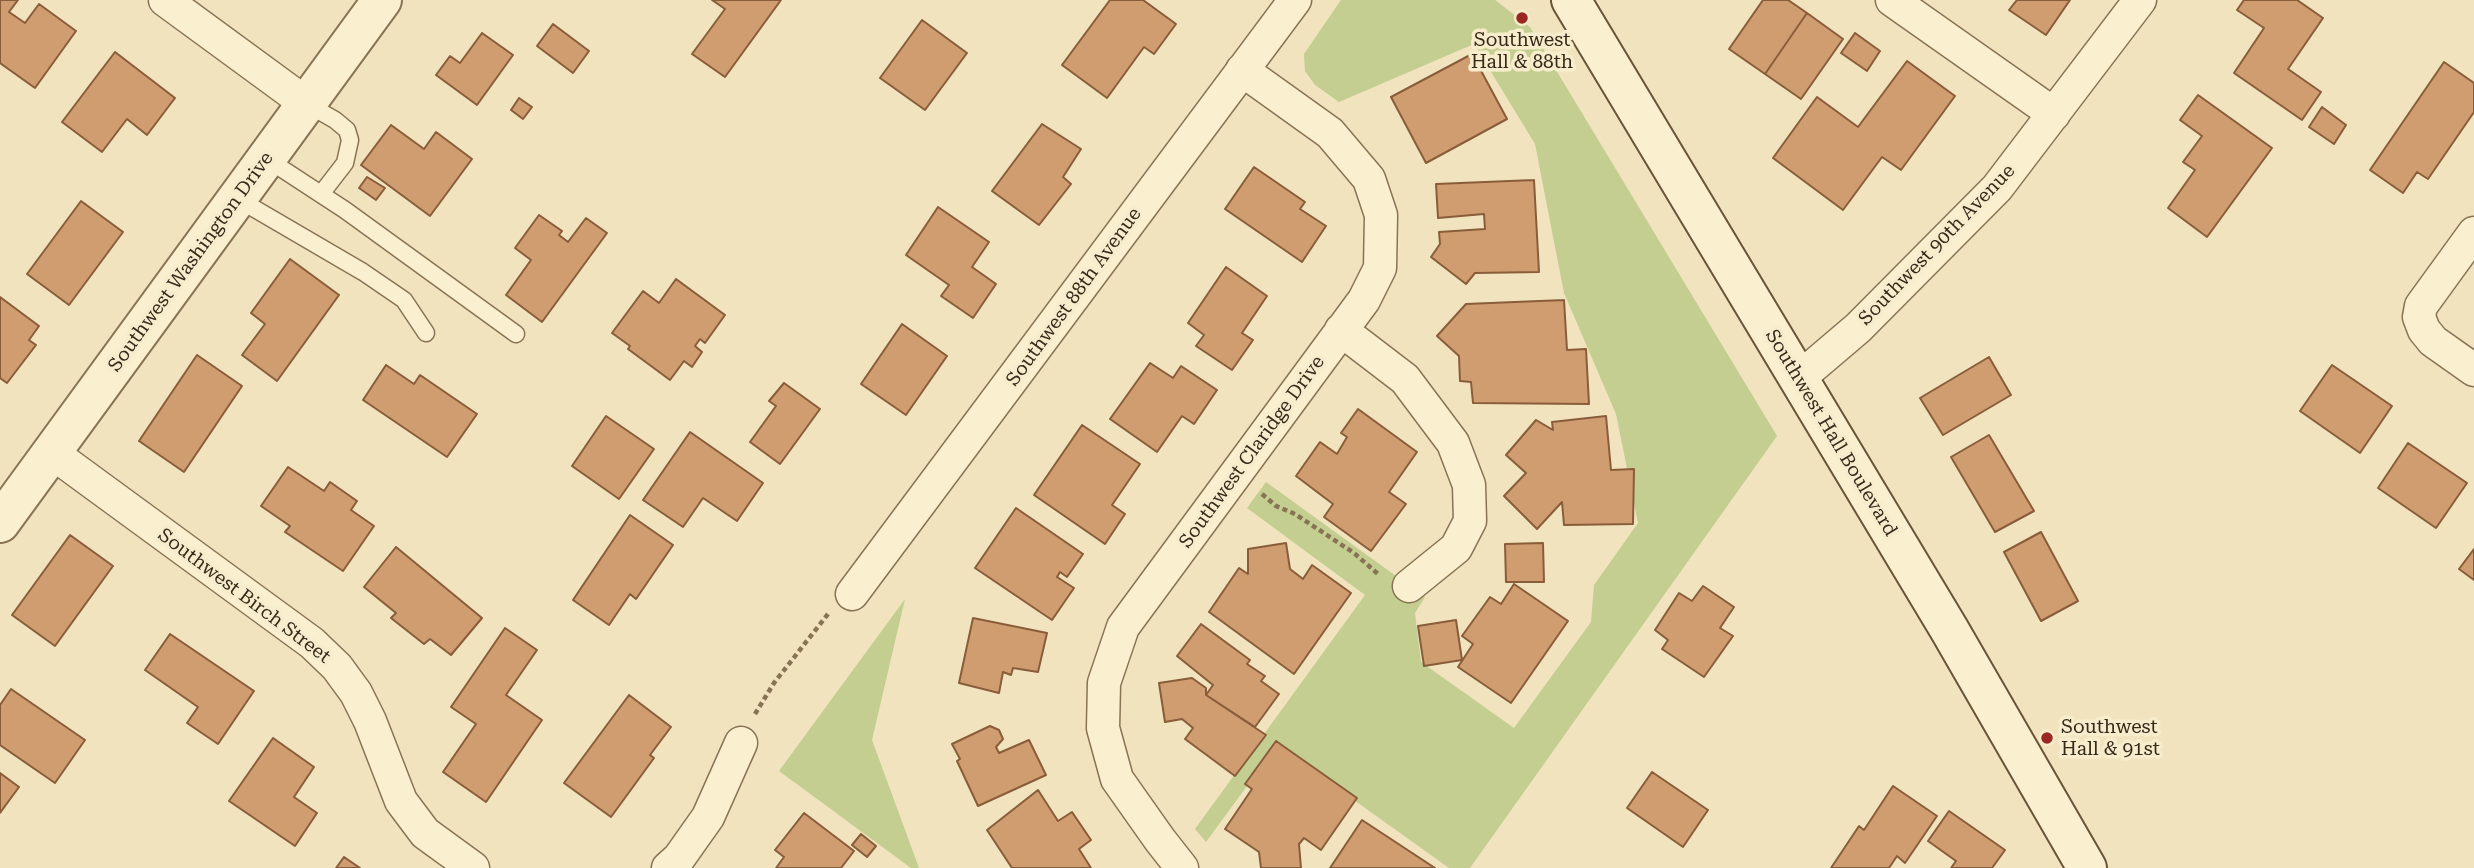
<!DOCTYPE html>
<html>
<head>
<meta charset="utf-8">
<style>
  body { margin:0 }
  canvas { display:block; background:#f0e3bd }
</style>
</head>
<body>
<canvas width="2474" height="868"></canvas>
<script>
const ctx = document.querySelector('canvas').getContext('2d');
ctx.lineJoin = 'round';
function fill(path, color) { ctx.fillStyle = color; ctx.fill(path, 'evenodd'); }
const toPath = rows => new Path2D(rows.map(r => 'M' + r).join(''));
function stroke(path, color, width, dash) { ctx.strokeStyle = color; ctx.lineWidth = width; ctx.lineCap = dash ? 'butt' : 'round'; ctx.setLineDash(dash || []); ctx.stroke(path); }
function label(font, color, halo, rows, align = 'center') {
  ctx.font = font + ' "Roboto Serif",serif'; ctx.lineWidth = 7; ctx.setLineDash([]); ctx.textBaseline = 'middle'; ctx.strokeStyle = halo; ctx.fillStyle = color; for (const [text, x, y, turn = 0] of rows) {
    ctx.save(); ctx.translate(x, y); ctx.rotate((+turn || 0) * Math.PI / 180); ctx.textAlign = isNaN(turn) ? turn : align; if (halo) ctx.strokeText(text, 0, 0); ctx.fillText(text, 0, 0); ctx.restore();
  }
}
const green = toPath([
  [1341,0,1495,0,1530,27,1777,436,1470,868,1449,868,1277,745,1206,842,1195,829,1365,595,1247,508,1266,482,1425,597,1415,613,1421,662,1514,728,1591,622,1594,585,1638,523,1616,414,1564,293,1535,144,1474,44,1339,102,1315,85,1305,71,1304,54],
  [905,599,872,740,919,868,911,868,779,771]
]);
const building = toPath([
  [0,0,18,0,9,12,25,23,39,4,76,31,35,88,0,63,0,0],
  [712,0,781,0,725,77,692,54,725,9,712,0],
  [1110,0,1143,0,1176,24,1154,54,1144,47,1107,98,1062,65,1110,0],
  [1763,0,1788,0,1807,13,1765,74,1729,49,1763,0],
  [2017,0,2070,0,2046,35,2009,10,2017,0],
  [2244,0,2297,0,2323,18,2288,69,2321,92,2302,120,2234,73,2264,28,2237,10,2244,0],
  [1807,13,1843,39,1801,99,1765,74,1807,13],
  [922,20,967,53,925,110,880,78,922,20],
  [553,24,589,51,573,73,537,46,553,24],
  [482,33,513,55,477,105,436,75,450,56,460,63,482,33],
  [1855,33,1880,51,1867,71,1841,53,1855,33],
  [115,52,175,98,147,135,127,119,102,152,62,122,115,52],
  [1472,54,1507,119,1426,163,1391,97,1472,54],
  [1907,61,1955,96,1901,170,1882,157,1843,210,1773,158,1817,97,1858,127,1907,61],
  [2444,62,2474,83,2474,112,2428,179,2417,172,2403,193,2370,170,2444,62],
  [2198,95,2272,148,2207,237,2168,208,2195,170,2183,162,2202,136,2180,120,2198,95],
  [519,98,532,107,523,119,511,110,519,98],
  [2322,107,2346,125,2334,144,2309,127,2322,107],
  [1042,124,1081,149,1063,177,1071,184,1039,225,992,191,1042,124],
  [391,125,424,149,436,132,472,159,430,216,361,165,391,125],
  [1254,167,1305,202,1300,209,1326,226,1302,262,1225,209,1254,167],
  [367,177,385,188,376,200,359,188,367,177],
  [1534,180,1539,272,1475,273,1466,284,1431,257,1440,244,1439,232,1485,229,1484,214,1438,218,1436,184,1534,180],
  [81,201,123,232,69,305,27,274,81,201],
  [938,207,989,242,972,267,996,284,973,318,941,296,949,285,906,255,938,207],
  [539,215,562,231,559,235,568,242,586,218,607,233,542,322,506,295,531,260,515,248,539,215],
  [290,259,339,295,277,381,242,355,265,324,251,313,290,259],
  [1226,267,1267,296,1242,333,1253,340,1232,370,1196,346,1204,335,1188,323,1226,267],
  [676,279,725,315,705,343,700,339,695,346,702,352,692,367,684,361,670,380,628,349,630,346,612,333,643,291,659,303,676,279],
  [0,297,39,326,29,340,36,345,7,383,0,378,0,297],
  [1564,300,1567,350,1586,349,1589,404,1473,403,1471,382,1460,381,1459,356,1437,336,1466,304,1564,300],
  [902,324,947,356,906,415,861,384,902,324],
  [197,355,242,386,184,472,139,441,197,355],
  [1989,357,2011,395,1943,435,1920,398,1989,357],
  [1150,363,1173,378,1181,366,1217,390,1194,424,1182,416,1157,452,1110,419,1150,363],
  [386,365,414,384,420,375,477,414,447,457,363,400,386,365],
  [2332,365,2392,406,2360,453,2300,411,2332,365],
  [784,383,820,409,780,464,750,442,776,406,769,401,784,383],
  [1358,409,1417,452,1389,492,1406,504,1371,551,1324,517,1333,504,1296,476,1320,442,1337,454,1347,437,1341,433,1358,409],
  [606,416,654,449,619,499,572,466,606,416],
  [1606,416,1611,470,1634,469,1633,524,1564,525,1562,502,1537,529,1504,496,1526,473,1506,455,1536,420,1553,430,1552,422,1606,416],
  [1082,425,1140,464,1112,505,1125,514,1105,544,1034,495,1082,425],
  [690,432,763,483,737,521,703,498,683,527,643,500,690,432],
  [1989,435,2034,511,1995,532,1951,457,1989,435],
  [2408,443,2467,483,2436,528,2378,488,2408,443],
  [288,467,324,491,330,482,357,501,351,510,374,526,343,571,285,532,290,526,261,506,288,467],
  [1016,508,1083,554,1067,577,1060,572,1057,577,1074,588,1052,620,975,568,1016,508],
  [630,515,673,545,636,599,630,594,609,625,573,600,630,515],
  [2041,532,2078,601,2041,621,2004,552,2041,532],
  [70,535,113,566,55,646,12,615,70,535],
  [1286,543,1290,569,1303,579,1312,565,1351,593,1294,674,1209,612,1239,568,1248,574,1248,549,1286,543],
  [1543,543,1544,582,1506,582,1505,544,1543,543],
  [396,547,482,618,451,655,430,639,424,644,391,618,396,613,364,587,396,547],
  [2474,549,2474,580,2459,569,2474,549],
  [1514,584,1568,621,1511,703,1458,667,1473,644,1462,636,1490,597,1501,604,1514,584],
  [1703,586,1734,607,1720,628,1733,636,1704,677,1662,649,1668,640,1655,630,1679,593,1692,601,1703,586],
  [973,618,1047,633,1038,672,1013,668,1011,675,1003,672,999,693,959,683,973,618],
  [1456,620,1462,660,1424,666,1418,626,1456,620],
  [1201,624,1250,660,1247,664,1265,676,1261,681,1279,694,1255,727,1206,695,1213,685,1177,656,1201,624],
  [505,628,537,650,506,695,542,720,486,802,443,772,476,724,451,707,505,628],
  [170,634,254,691,218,744,187,723,198,707,145,670,170,634],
  [1192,678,1206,688,1206,695,1266,735,1235,776,1185,739,1193,728,1182,719,1165,722,1159,683,1192,678],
  [11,689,85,740,55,783,0,745,0,705,11,689],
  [629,695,671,727,650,755,654,758,611,817,564,783,629,695],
  [990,726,999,730,1003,739,996,747,999,753,1029,740,1046,775,978,806,957,761,960,759,952,744,990,726],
  [273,738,314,767,294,797,317,813,295,846,229,801,273,738],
  [1276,741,1357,798,1321,850,1304,838,1299,844,1301,868,1261,868,1259,852,1225,829,1252,789,1245,784,1276,741],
  [1652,772,1708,810,1683,847,1627,808,1652,772],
  [0,773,19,787,0,813,0,773],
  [1893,786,1937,816,1905,863,1897,856,1889,868,1831,868,1859,826,1864,830,1893,786],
  [1038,790,1058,821,1072,812,1091,840,1079,849,1091,868,1012,868,987,830,1038,790],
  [1949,811,2005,850,1992,868,1951,868,1956,861,1928,841,1949,811],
  [804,813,854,851,841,868,776,868,784,857,775,850,804,813],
  [1362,820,1435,868,1330,868,1362,820],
  [861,834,876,846,867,857,852,845,861,834],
  [344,857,360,868,336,868,344,857]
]);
const path = toPath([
  [1262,494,1276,506,1295,514,1354,553,1378,574],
  [755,714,774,683,828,614]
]);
const service = toPath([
  [307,104,335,120,347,130,350,140,345,163,321,194],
  [267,159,345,210,516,334],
  [238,199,363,272,404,300,426,333]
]);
const minor = toPath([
  [165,0,307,104],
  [1892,0,2054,114],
  [2474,233,2421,306,2419,317,2424,330,2433,341,2474,370],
  [1341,330,1405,379,1453,443,1469,485,1470,521,1456,548,1409,586],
  [1798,379,1858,328,1997,188,2140,0],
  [51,452,312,643,337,667,356,693,370,721,401,801,425,833,473,868],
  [852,594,1295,0],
  [668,868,679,858,708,817,741,743],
  [1182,868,1160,840,1117,779,1103,728,1104,683,1123,627,1364,300,1380,268,1381,215,1369,179,1330,133,1242,70]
]);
const tertiary = toPath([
  [0,523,382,0]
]);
const secondary = toPath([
  [1571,0,1949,629,2087,868]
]);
const markers = [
  [1522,18,7,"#9a2822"],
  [2047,738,7,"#9a2822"]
];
const poiNames = [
  ["Southwest",1522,40],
  ["Hall & 88th",1522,62],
  ["Southwest",2061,727,"left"],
  ["Hall & 91st",2061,749,"left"]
];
const streetNames = [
  ["Southwest 90th Avenue",1937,245,-46],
  ["Southwest Washington Drive",191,262,-54],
  ["Southwest 88th Avenue",1074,297,-54],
  ["Southwest Hall Boulevard",1831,433,59],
  ["Southwest Claridge Drive",1252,452,-54],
  ["Southwest Birch Street",244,596,37]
];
fill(green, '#c3ce90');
fill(building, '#d09d70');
stroke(building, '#895d3a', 2);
stroke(service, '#887355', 19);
stroke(minor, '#887355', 35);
stroke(tertiary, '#887355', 42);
stroke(secondary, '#6a5439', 42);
stroke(path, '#887355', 4.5, [5, 3.5]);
stroke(service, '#faf0d0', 16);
stroke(minor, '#faf0d0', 32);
stroke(tertiary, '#faf0d0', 38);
stroke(secondary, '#faf0d0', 38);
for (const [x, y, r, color] of markers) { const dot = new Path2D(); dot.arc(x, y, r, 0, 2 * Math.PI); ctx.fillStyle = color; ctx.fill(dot); stroke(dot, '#f7edcc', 2.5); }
label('19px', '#372a1b', '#f7edcc', poiNames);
label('19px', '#372a1b', '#f7edcc', streetNames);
</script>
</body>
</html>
